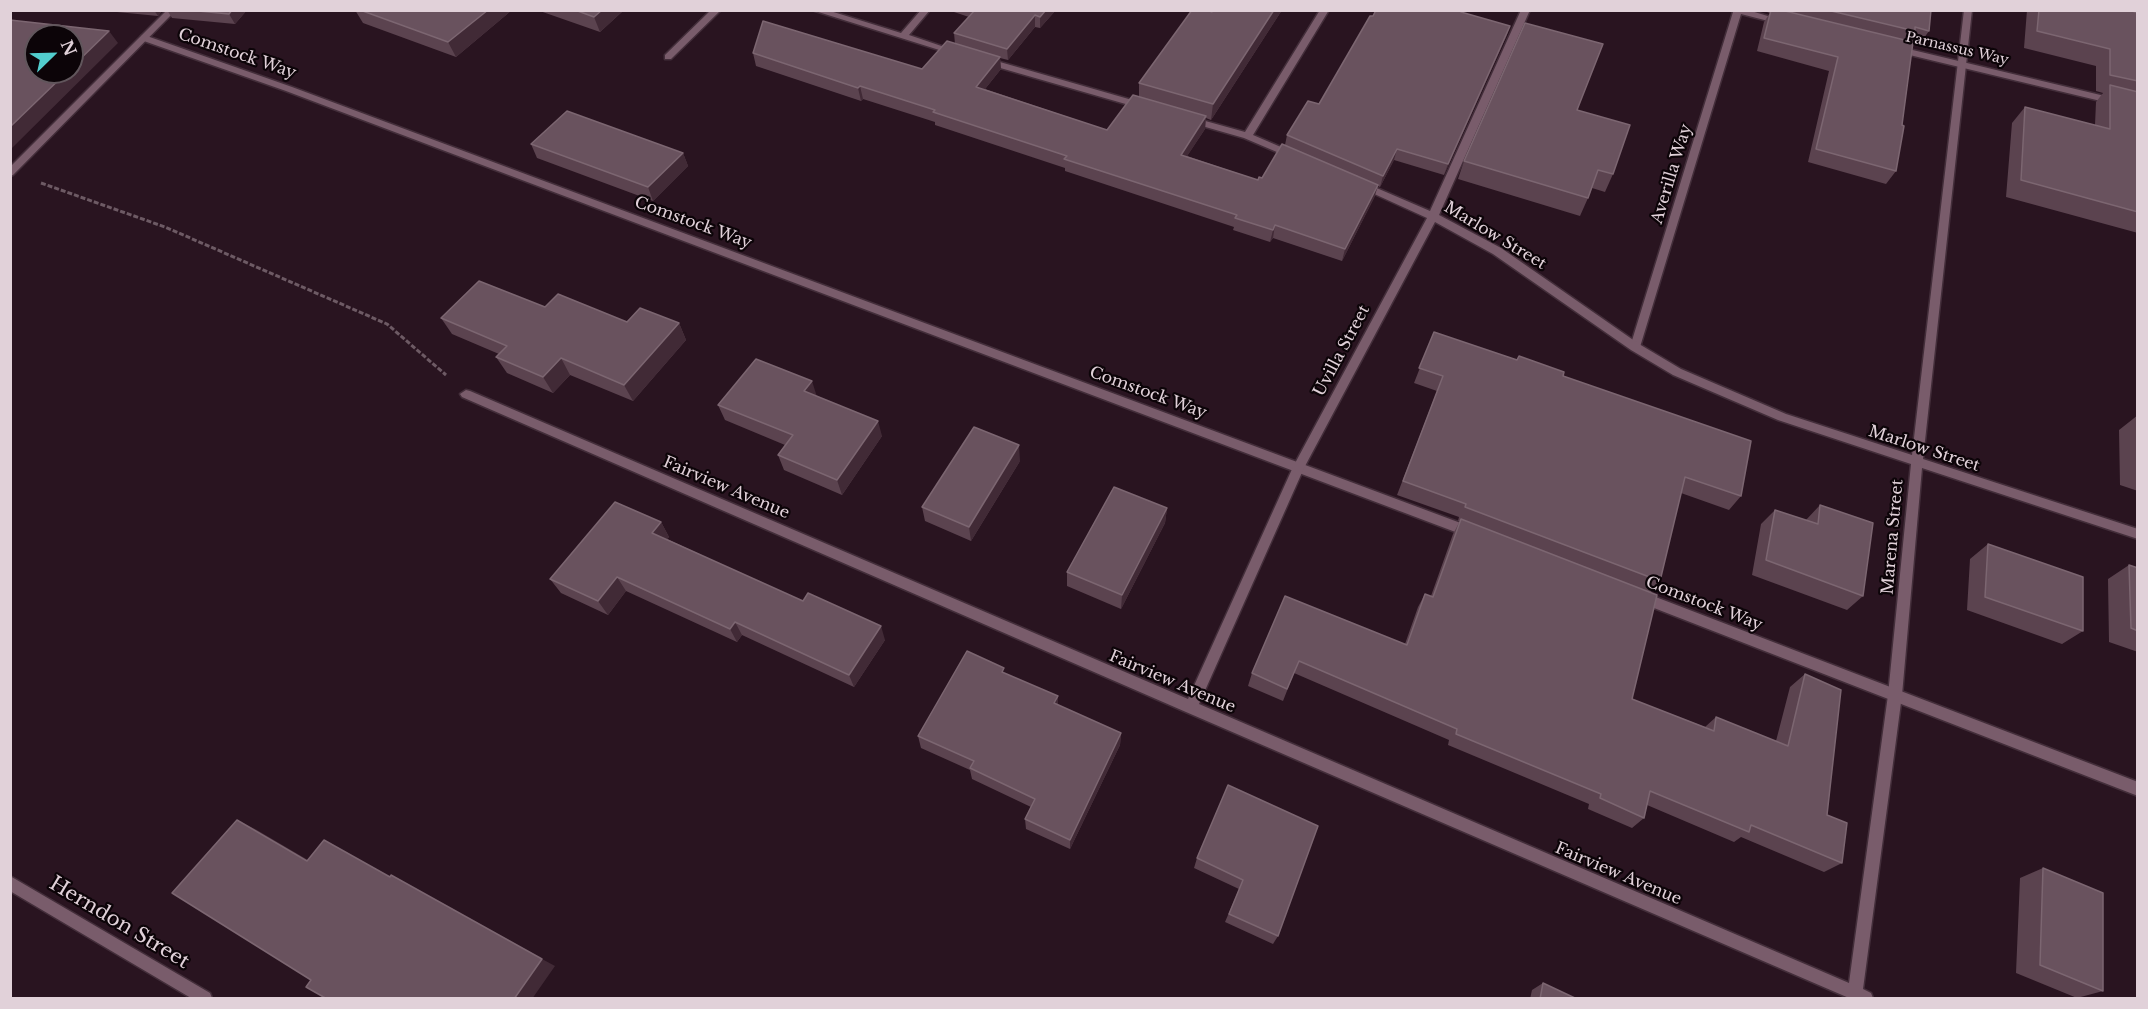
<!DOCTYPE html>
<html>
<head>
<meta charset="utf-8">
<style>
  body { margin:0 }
  #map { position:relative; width:2148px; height:1009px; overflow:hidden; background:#291420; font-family:"Libre Baskerville",serif }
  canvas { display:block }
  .frame { position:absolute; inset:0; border:12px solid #e1d1d9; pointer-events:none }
  .north { position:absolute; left:24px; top:24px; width:60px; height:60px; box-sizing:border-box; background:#0c0408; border:2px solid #61565c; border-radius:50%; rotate:67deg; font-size:16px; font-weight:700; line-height:24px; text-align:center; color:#e1d1d9 }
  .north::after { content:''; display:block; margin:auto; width:21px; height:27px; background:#52cdcd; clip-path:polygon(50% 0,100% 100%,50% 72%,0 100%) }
</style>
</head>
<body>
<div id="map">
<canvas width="2148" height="1009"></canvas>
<div class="frame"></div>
<div class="north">N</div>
</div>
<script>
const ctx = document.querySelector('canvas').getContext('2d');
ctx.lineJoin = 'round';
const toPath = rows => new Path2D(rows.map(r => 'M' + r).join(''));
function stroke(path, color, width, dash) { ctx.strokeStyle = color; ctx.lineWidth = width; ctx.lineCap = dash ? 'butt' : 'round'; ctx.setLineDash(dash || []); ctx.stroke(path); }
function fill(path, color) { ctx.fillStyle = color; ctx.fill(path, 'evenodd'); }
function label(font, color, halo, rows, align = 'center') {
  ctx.font = font + ' "Libre Baskerville",serif'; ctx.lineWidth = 4.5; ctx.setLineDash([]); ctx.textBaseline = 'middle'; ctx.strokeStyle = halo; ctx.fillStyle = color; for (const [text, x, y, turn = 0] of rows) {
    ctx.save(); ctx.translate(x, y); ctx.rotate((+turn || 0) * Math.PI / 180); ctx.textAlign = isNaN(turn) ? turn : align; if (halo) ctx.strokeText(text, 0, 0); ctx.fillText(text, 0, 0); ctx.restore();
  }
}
const path = toPath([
  [41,183,165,227,387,324,446,375]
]);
const service = toPath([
  [711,10,721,10,671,59,665,59,665,55,711,10],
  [1731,10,1748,10,1784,21,1780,24,1741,14,1640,347,1635,351,1630,347,1733,12,1731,10],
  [144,35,292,87,1474,528,1476,532,1474,536,1470,537,1466,536,286,91,141,40,141,36,144,35],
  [1896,46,2138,104,2138,110,1893,51,1892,49,1896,46],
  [1640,591,2138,782,2138,796,1636,601,1634,597,1636,593,1640,591]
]);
const minor = toPath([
  [167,10,176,10,13,175,10,176,10,167,167,10],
  [812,10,827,10,901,33,921,10,930,10,909,35,959,52,958,54,952,54,812,10],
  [1320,10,1329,10,1253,135,1297,154,1297,158,1291,158,1244,138,1188,122,1188,118,1191,117,1245,132,1320,10],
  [1521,10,1530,10,1439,215,1501,248,1639,344,1681,369,1786,414,1912,455,1964,10,1972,10,1923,459,2138,529,2138,539,1922,468,1902,695,1863,989,1871,993,1873,998,1849,998,1186,712,462,397,460,394,466,390,470,391,1188,699,1293,467,1427,218,1359,187,1357,185,1362,182,1365,183,1430,211,1521,10],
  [1435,222,1493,254,1631,350,1673,375,1778,420,1911,464,1888,695,1849,983,1199,704,1304,468,1435,222],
  [986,58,1146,104,1148,106,1143,109,983,63,983,59,986,58],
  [10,876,210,993,212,998,191,998,10,891,10,876]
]);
const wall = toPath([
  [116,10,163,10,158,16,117,12],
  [167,10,247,10,235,24,172,18],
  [355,10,512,10,456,57,363,23],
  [537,10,624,10,600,32],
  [948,10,1056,10,1040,28,1035,27,1008,60,1000,58,1001,69,985,89,1107,130,1139,97,1139,83,1212,12,1282,10,1211,120,1206,118,1205,129,1187,156,1258,180,1262,178,1285,145,1287,135,1319,104,1373,16,1463,13,1510,26,1506,37,1444,175,1394,160,1380,187,1378,186,1374,198,1342,261,1273,238,1270,242,1233,230,1234,227,1065,171,1065,168,935,125,935,122,863,99,861,101,756,66,753,53,922,69,955,44,954,33,969,17],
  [1767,10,1931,10,1929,31,1919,45,1913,43,1896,171,1886,184,1808,162,1829,71,1757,51,1764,22,1770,13,1767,12],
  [2027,10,2129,10,2138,13,2138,233,2006,197,2012,123,2025,107,2095,125,2096,102,2103,93,2096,91,2096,66,2024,48],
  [1577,110,1613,174,1605,192,1592,188,1588,198,1580,216,1458,179,1464,161],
  [531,144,683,153,688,166,653,201,537,158],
  [545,307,627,322,679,323,686,340,633,401,570,375,553,393,507,373,496,357,499,354,452,334,441,318],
  [1434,332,1563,376,1741,496,1729,510,1681,493,1660,581,1651,592,1632,699,1705,727,1716,717,1776,741,1790,687,1805,674,1827,815,1842,863,1824,872,1741,837,1734,842,1647,805,1644,818,1632,828,1588,809,1589,804,1448,745,1449,740,1294,673,1283,701,1248,686,1252,673,1285,596,1405,644,1418,607,1425,594,1431,596,1453,534,1460,521,1458,521,1459,517,1397,495,1437,391,1414,383],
  [816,396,882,436,842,495,784,470,778,455,785,445,725,420,718,405],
  [2138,415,2138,491,2120,485,2119,430],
  [1020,461,971,541,925,521,922,507],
  [1820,505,1863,596,1847,610,1752,575,1761,524,1775,510,1806,520],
  [1167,508,1165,523,1121,609,1067,586,1067,572],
  [661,522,669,537,667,539,885,640,854,687,742,635,737,642,626,591,608,615,561,593,550,579],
  [1988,544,2083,631,2062,644,1967,610,1970,559],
  [2129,565,2138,568,2138,652,2109,642,2108,579],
  [1005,673,1058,705,1121,733,1120,745,1070,849,1026,829,1025,819,1031,807,972,779,970,770,921,748,918,736],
  [1228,785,1278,936,1273,944,1225,922,1239,889,1194,868,1197,858],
  [2043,868,2103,991,2077,998,2016,973,2020,878],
  [1543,983,1577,999,1530,999,1532,990]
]);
const shadedWall = toPath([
  [154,10,163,10,158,16],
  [232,10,247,10,235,24,229,14],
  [488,10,512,10,456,57,448,42],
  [602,10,624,10,600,32,594,17],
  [1046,10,1056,10,1040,28,1040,17],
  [1274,10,1282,10,1211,120,1213,104],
  [1035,15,1035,27,1008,60,1007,49],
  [1510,26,1506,37,1444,175,1448,164],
  [109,31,118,43,10,150,10,127,67,72,72,72,72,67],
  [1000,57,1001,69,977,99,976,87],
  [860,86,863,99,861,101,858,88],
  [1206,116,1205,129,1180,167,1181,155],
  [1397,149,1394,160,1380,187,1383,176],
  [683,153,688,166,653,201,648,187],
  [1378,185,1374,198,1342,261,1345,249],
  [1275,225,1273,238,1270,242,1273,230],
  [679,323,686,340,633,401,624,385],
  [561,358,570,375,553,393,543,377],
  [812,381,817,397,804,391],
  [878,421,882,436,842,495,837,480],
  [1019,445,1020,461,971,541,969,527],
  [1167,508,1165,523,1121,609,1122,595],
  [661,522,669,537,661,547,652,533],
  [617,577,626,591,608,615,598,601],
  [735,622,742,635,737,642,730,629],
  [881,626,885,640,854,687,849,675],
  [1058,696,1058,709,1054,703],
  [1121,733,1120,745,1070,849,1070,840],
  [237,820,257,830,325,870,307,861],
  [542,959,555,966,532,999,514,999]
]);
const building = toPath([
  [188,10,232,10,229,14,188,10],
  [360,10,488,10,448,42,360,10],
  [575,10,602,10,594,17,575,10],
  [975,10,1046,10,1040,17,1035,15,1007,49,954,33,975,10],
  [1192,10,1207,10,1212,12,1213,10,1274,10,1213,104,1139,83,1192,10],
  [1376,10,1461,10,1461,12,1510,26,1448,164,1397,149,1383,176,1287,135,1308,101,1319,104,1370,16,1373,16,1376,10],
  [1771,10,1781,10,1913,42,1902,125,1904,126,1896,171,1816,149,1838,57,1764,38,1771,10],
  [1827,10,1931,10,1929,31,1915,27,1915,31,1827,10],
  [2039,10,2129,10,2138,13,2138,81,2110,75,2110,49,2037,31,2039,10],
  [10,20,109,31,72,67,72,36,36,36,36,72,67,72,10,127,10,20],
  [763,21,922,69,947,41,1000,57,976,87,1107,130,1133,95,1206,116,1181,155,1258,180,1259,177,1262,178,1282,144,1378,185,1345,249,1275,225,1273,230,1235,218,1237,215,1064,159,1067,156,933,112,935,110,860,86,858,88,753,53,763,21],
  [1525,23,1603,44,1577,110,1630,125,1613,174,1598,170,1588,198,1464,161,1525,23],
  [2110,85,2138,92,2138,212,2021,180,2025,107,2110,129,2110,85],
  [567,111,683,153,648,187,531,144,567,111],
  [479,281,545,307,558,294,627,322,640,308,679,323,624,385,561,358,543,377,496,357,507,346,441,318,479,281],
  [1434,332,1517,360,1519,356,1564,372,1563,376,1751,441,1741,496,1685,477,1660,581,1465,507,1466,504,1403,481,1443,376,1419,368,1434,332],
  [756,359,812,381,804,391,878,421,837,480,778,455,793,435,718,405,756,359],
  [974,427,1019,445,969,527,922,507,974,427],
  [1114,487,1167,508,1122,595,1067,572,1114,487],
  [615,502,661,522,652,533,803,601,808,593,881,626,849,675,735,622,730,629,617,577,598,601,550,579,615,502],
  [1820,505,1873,523,1863,596,1766,560,1775,510,1818,524,1820,505],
  [1461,519,1657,595,1632,699,1714,731,1716,717,1788,746,1805,674,1841,690,1827,815,1847,823,1842,863,1751,825,1749,832,1650,791,1644,818,1600,798,1601,794,1456,734,1457,729,1299,661,1287,689,1252,673,1285,596,1407,645,1425,594,1433,597,1461,519],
  [1988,544,2083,577,2083,631,1985,597,1988,544],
  [2129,565,2138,568,2138,631,2131,628,2129,565],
  [967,651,1004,668,1002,672,1058,696,1054,703,1121,733,1070,840,1025,819,1035,799,970,768,974,761,918,736,967,651],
  [1228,785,1318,826,1278,936,1229,914,1243,880,1197,858,1228,785],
  [237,820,307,861,324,840,390,877,391,875,542,959,514,999,327,999,306,987,311,980,172,893,237,820],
  [2043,868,2103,893,2103,991,2040,965,2043,868],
  [1543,983,1577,999,1540,999,1543,983]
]);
const farStreetnames = [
  ["Parnassus Way",1957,49,13]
];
const streetNames = [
  ["Comstock Way",237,54,19],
  ["Averilla Way",1672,174,-73],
  ["Comstock Way",693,223,20],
  ["Marlow Street",1495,236,31],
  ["Uvilla Street",1342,351,-62],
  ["Comstock Way",1148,393,20],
  ["Marlow Street",1924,449,18],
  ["Fairview Avenue",726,488,23],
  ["Marena Street",1893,537,-85],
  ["Comstock Way",1704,604,21],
  ["Fairview Avenue",1172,682,23],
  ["Fairview Avenue",1618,874,23]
];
const nearStreetnames = [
  ["Herndon Street",119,923,31]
];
stroke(service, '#432e3a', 3);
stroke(minor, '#432e3a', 3);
stroke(path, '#6d5a64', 3, [5, 2]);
fill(service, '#795c6b');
fill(minor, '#795c6b');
fill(wall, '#5b434f');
fill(shadedWall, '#412a36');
fill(building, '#69525e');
stroke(building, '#7c6671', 1.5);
label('14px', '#e1d1d9', '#0c0408', farStreetnames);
label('16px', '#e1d1d9', '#0c0408', streetNames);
label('20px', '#e1d1d9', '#0c0408', nearStreetnames);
</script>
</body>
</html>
